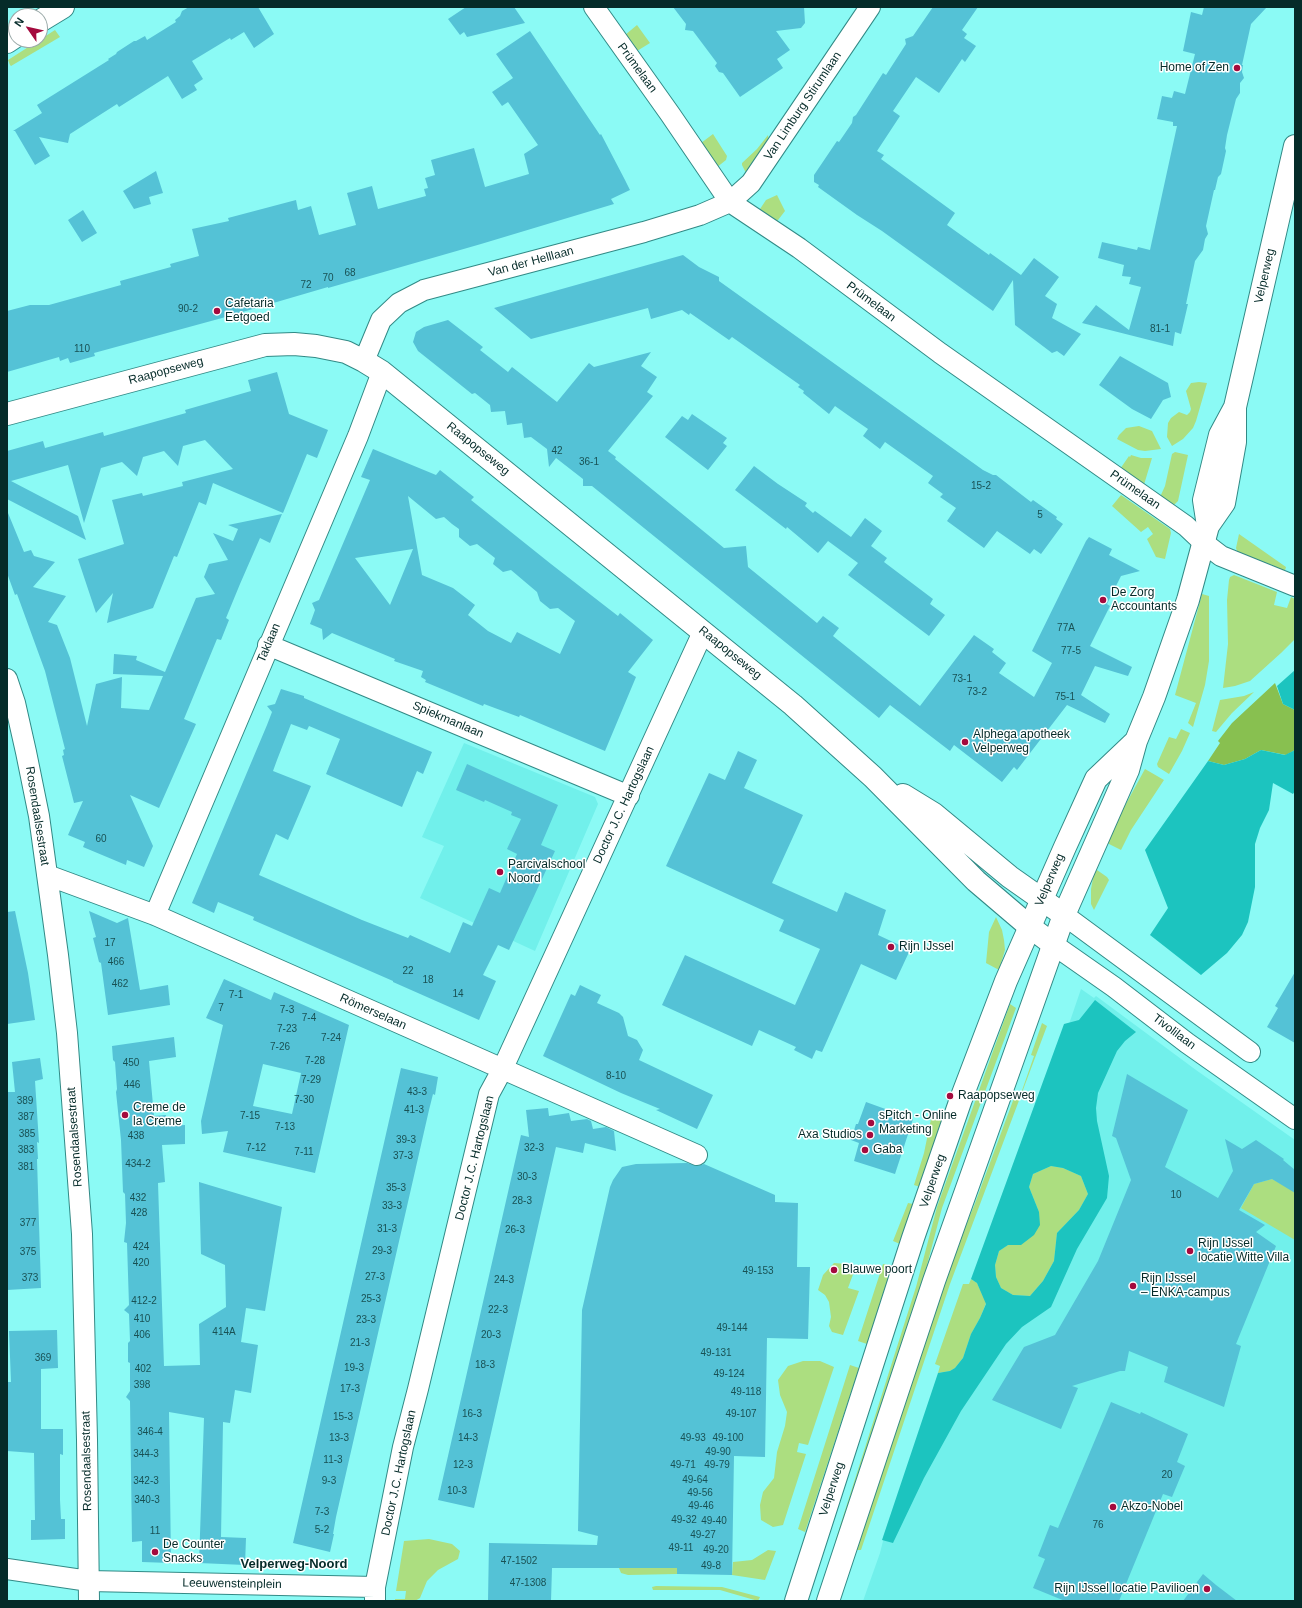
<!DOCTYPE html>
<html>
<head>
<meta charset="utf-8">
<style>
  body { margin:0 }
  #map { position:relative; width:1302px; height:1608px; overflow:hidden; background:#8bfaf5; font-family:Helvetica,sans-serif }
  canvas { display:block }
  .frame { position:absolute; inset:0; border:8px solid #052b29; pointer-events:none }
  .north { position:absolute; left:8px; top:8px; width:40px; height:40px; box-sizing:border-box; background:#fff; border:1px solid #9baaa9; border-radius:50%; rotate:304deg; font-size:11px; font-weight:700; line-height:16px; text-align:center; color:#052b29 }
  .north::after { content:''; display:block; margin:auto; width:14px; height:18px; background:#a40a3e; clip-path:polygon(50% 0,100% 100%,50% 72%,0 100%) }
</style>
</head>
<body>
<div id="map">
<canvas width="1302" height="1608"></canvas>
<div class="frame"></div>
<div class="north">N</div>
</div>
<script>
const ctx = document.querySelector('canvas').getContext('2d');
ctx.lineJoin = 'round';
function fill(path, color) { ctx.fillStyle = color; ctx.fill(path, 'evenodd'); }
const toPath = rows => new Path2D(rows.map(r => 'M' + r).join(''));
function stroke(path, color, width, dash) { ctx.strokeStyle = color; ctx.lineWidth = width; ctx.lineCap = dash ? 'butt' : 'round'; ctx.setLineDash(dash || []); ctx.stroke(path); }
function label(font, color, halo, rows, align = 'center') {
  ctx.font = font + ' Helvetica,sans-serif'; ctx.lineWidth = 3; ctx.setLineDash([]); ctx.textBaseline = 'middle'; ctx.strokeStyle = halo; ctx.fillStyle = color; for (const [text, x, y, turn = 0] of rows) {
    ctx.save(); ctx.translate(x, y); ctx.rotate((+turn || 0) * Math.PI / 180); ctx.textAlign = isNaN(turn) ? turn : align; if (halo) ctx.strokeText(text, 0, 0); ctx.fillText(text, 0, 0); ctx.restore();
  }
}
const built = toPath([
  [464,743,595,797,598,804,535,951,420,898,444,846,422,837],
  [1081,989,1094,998,1096,996,1196,1070,1295,1140,1295,1601,863,1601,880,1553,883,1541,1000,1206,1055,1065]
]);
const green = toPath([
  [637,25,650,43,637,51,625,35],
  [55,30,60,37,11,66,10,65,8,60],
  [713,134,727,156,726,160,716,168,701,143],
  [768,135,769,145,746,173,742,165,742,163,757,149],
  [777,195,785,211,775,224,762,214,760,209,766,200],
  [1199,382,1207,383,1196,421,1193,428,1183,439,1172,446,1167,437,1168,423,1171,418,1179,412,1187,415,1190,412,1191,409,1186,391,1191,383],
  [1139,426,1152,431,1161,449,1145,451,1138,450,1117,439,1119,435,1126,428],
  [1175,452,1188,455,1178,501,1174,505,1171,506,1160,497,1165,486,1172,454],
  [1131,455,1141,458,1152,458,1143,488,1120,469,1129,456,1130,457],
  [1121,495,1170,529,1171,533,1165,559,1156,557,1147,539,1153,534,1148,527,1141,532,1112,506],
  [1239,534,1286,567,1284,574,1238,554,1236,548],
  [1234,575,1277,592,1274,605,1287,608,1291,597,1295,599,1295,639,1281,653,1250,681,1235,686,1223,688,1228,644,1227,600,1229,580,1230,577],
  [1202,594,1209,596,1209,661,1205,685,1193,727,1188,723,1196,703,1175,695],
  [1254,692,1232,713,1216,732,1212,731,1220,700,1244,696],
  [1181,729,1190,733,1182,751,1169,774,1158,767,1157,764,1169,737,1176,739],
  [1145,769,1164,780,1131,830,1121,850,1105,842],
  [1097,870,1107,877,1109,880,1094,910,1091,904,1091,889,1094,873],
  [996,917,1002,930,1004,940,1005,950,999,970,986,963,989,932],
  [1010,1004,1016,1008,942,1208,921,1288,837,1544,835,1542,916,1287,937,1207],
  [1042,1023,1047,1026,950,1284,861,1550,857,1550,855,1548,943,1280,974,1206,1014,1098,1019,1099,1034,1056,1031,1055],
  [932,1114,945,1118,920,1187,914,1185,924,1153],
  [1051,1166,1063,1168,1081,1176,1088,1194,1079,1210,1057,1233,1054,1261,1043,1281,1030,1296,1013,1295,1001,1288,996,1277,995,1265,999,1251,1008,1245,1021,1245,1039,1212,1029,1187,1033,1174],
  [1272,1179,1295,1191,1295,1240,1241,1208,1254,1184],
  [908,1203,913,1204,900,1244,893,1241],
  [834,1263,847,1264,855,1269,848,1288,859,1291,843,1335,832,1332,829,1326,831,1317,829,1302,825,1295,818,1290,823,1275],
  [883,1264,892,1266,867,1344,858,1341],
  [971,1279,977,1283,986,1303,980,1318,971,1334,963,1358,955,1368,950,1371,938,1373,940,1366,935,1364,963,1284,969,1284],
  [803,1361,820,1361,834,1367,808,1445,799,1443,797,1452,806,1454,783,1525,773,1527,761,1520,760,1505,763,1492,774,1478,777,1452,785,1426,787,1412,780,1395,778,1380,788,1366],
  [850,1365,859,1368,805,1532,798,1529],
  [429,1539,452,1544,460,1551,458,1559,438,1570,427,1581,420,1598,415,1601,395,1601,395,1599,405,1599,406,1591,396,1591,404,1541],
  [768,1550,776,1551,765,1580,732,1575,733,1562,752,1560],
  [619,1568,677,1568,677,1574,628,1575,621,1573],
  [656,1586,722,1587,760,1597,758,1601,720,1590,653,1590,652,1587]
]);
const forest = toPath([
  [1275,683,1283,704,1295,710,1295,750,1286,755,1261,750,1245,759,1224,765,1208,761,1220,743,1218,741,1232,723]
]);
const water = toPath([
  [1295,670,1295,710,1283,704,1277,686],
  [1261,750,1285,755,1295,750,1295,791,1293,794,1273,783,1269,810,1260,828,1255,844,1255,887,1248,922,1242,935,1227,953,1201,975,1150,935,1168,908,1145,850,1208,761,1224,765,1245,759],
  [1095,1000,1136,1032,1125,1041,1117,1051,1098,1093,1096,1108,1097,1121,1109,1176,1107,1198,1077,1249,1051,1307,1022,1327,1006,1344,961,1411,924,1478,893,1543,882,1540,938,1373,950,1371,955,1368,963,1358,971,1334,980,1318,986,1304,977,1283,971,1279,1064,1024,1079,1020],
  [1051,1166,1063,1168,1081,1176,1088,1194,1079,1210,1057,1233,1054,1261,1043,1281,1030,1296,1013,1295,1001,1288,996,1277,995,1265,999,1251,1008,1245,1021,1245,1034,1235,1040,1225,1039,1212,1029,1187,1033,1174]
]);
const building = toPath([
  [189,7,258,7,274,34,254,48,244,32,231,40,230,38,192,61,203,79,194,85,197,90,182,99,168,76,119,107,117,104,70,134,68,143,39,137,50,156,35,165,15,131,13,131,42,113,37,105,109,60,108,59,116,54,117,52,134,41,136,41,145,36,147,40,176,22,175,20,180,16,182,11],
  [466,7,514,7,525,23,467,37,464,32,460,35,448,19],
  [673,7,804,7,805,23,801,28,776,31,790,50,777,59,783,68,740,97,723,73,719,72,715,66,717,63,693,31,685,30,686,24],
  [933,7,978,7,962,30,967,34,964,38,976,46,965,62,962,59,939,93,916,77,893,111,900,116,877,151,884,155,881,159,955,213,947,225,989,255,990,253,1021,275,1034,258,1059,277,1045,296,1057,304,1052,318,1081,334,1064,356,1057,351,1052,353,1015,325,1013,280,993,311,882,231,857,215,818,187,819,185,814,182,814,175,837,141,839,142,852,123,853,117,856,115,883,73,886,75,906,44,905,39,913,36],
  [1204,7,1267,7,1251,24,1242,65,1243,65,1242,72,1244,78,1240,83,1240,93,1236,99,1227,135,1225,148,1226,151,1221,174,1218,177,1215,190,1214,190,1206,226,1208,234,1205,239,1203,250,1195,261,1186,304,1188,304,1181,334,1175,332,1173,346,1082,323,1096,305,1129,330,1141,287,1129,284,1131,277,1122,276,1124,265,1098,258,1102,242,1137,250,1138,247,1150,250,1177,126,1173,126,1173,122,1157,119,1162,96,1172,98,1174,91,1185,94,1195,54,1183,51,1191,12,1202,15],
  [530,31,600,135,601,134,625,180,630,190,611,199,614,204,481,244,328,288,328,287,222,318,94,353,95,356,70,363,68,358,60,361,59,357,7,372,7,311,30,305,49,305,121,285,120,281,171,267,170,264,199,256,192,229,229,221,228,218,296,200,298,210,311,206,319,235,356,225,347,193,372,186,378,209,426,196,424,189,428,188,425,178,435,175,431,160,474,148,485,187,529,174,524,154,538,145,508,102,502,106,492,92,513,78,496,54],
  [156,171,163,193,149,197,151,204,134,209,123,191],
  [83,210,97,233,82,242,68,220],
  [683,255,699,267,719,277,719,281,983,470,993,475,996,475,1031,502,1033,500,1057,517,1056,519,1063,524,1041,554,1034,549,1030,554,997,531,984,548,947,521,956,508,940,497,943,494,928,483,933,476,885,442,880,449,863,436,868,429,852,418,835,406,829,414,803,393,804,391,798,387,800,385,732,337,729,340,690,313,689,315,682,310,651,319,648,308,531,339,494,308],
  [448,320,483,347,480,350,508,372,512,367,557,402,589,363,594,367,651,352,641,366,657,377,647,392,653,396,608,451,616,457,615,459,724,548,746,546,748,567,817,623,823,616,839,628,833,636,920,706,974,635,994,649,992,652,1006,663,999,673,1034,697,1052,663,1032,651,1086,541,1089,537,1112,549,1109,555,1140,571,1121,576,1107,604,1110,606,1090,646,1132,667,1128,676,1095,666,1081,695,1110,714,1105,723,1067,705,1017,770,1014,767,1002,782,954,745,950,751,890,705,879,718,592,486,583,486,583,479,556,458,549,467,547,449,531,437,524,438,522,423,507,425,505,411,491,412,490,405,475,393,472,394,418,351,413,342,416,332,424,327],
  [1120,356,1168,383,1171,397,1163,400,1151,419,1132,409,1099,385],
  [277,372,289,414,328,430,317,458,307,454,283,513,213,483,206,505,199,502,177,557,174,556,153,608,107,623,113,593,96,613,78,559,124,544,112,500,142,493,143,496,183,486,182,482,233,469,205,440,183,446,178,466,164,451,143,457,137,476,122,462,101,468,84,523,68,465,11,481,78,516,86,540,7,499,7,451,43,441,45,448,103,432,104,436,186,413,185,410,251,391,248,380],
  [692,414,727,438,723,443,727,446,708,470,665,437,682,416,688,420],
  [373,449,436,475,440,470,474,497,471,500,551,564,618,616,620,613,653,640,628,672,636,677,605,751,520,715,519,717,484,704,483,706,425,682,426,680,421,677,423,671,394,661,395,659,332,633,323,640,322,629,310,624,315,610,312,603,319,600,370,480,361,477],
  [408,496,436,519,444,517,452,524,459,529,459,537,470,546,477,544,495,558,493,564,503,572,511,570,537,592,540,601,550,609,558,608,575,621,560,654,517,632,511,643,488,631,468,615,475,605,453,588,422,575],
  [413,549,390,605,355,558],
  [754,466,778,484,807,503,805,506,813,513,815,511,851,537,865,518,882,531,871,546,887,558,884,562,933,599,930,604,945,615,929,636,848,575,858,563,828,541,818,553,787,527,786,529,735,490],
  [7,513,8,513,24,552,31,550,34,556,55,562,33,587,66,596,48,622,57,625,70,658,87,726,96,684,122,677,121,708,149,710,163,676,113,674,114,654,137,656,136,660,165,672,196,598,215,594,204,577,209,564,228,560,213,533,233,541,238,529,228,525,282,514,270,543,260,538,240,584,226,618,229,620,221,640,217,639,184,719,196,724,159,808,130,795,153,846,144,867,127,860,126,865,83,847,85,842,68,835,83,801,74,803,62,756,64,755,63,750,65,749,45,671,17,594,15,595,7,573],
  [281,689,304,696,304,698,432,752,423,774,417,771,402,807,326,774,340,739,309,726,307,730,291,724,277,760,273,771,311,786,288,840,276,834,259,875,362,920,408,938,410,935,450,953,463,922,472,926,489,888,500,893,517,854,507,849,521,819,511,815,512,812,485,800,484,802,456,790,467,764,558,805,541,845,555,851,509,950,498,945,483,975,496,981,479,1020,393,982,393,981,253,920,254,917,218,902,214,913,192,903,267,725,272,712,267,706,275,704],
  [738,751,757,760,744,788,803,815,772,883,837,912,845,892,886,910,878,935,910,950,896,980,861,964,822,1052,816,1050,812,1059,794,1050,796,1047,759,1030,752,1046,662,1005,685,955,795,1005,820,949,779,931,784,920,666,866,709,773,725,780],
  [15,911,28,973,35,1020,7,1024,7,912],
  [89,911,117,923,128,918,140,990,168,985,170,1005,108,1015,101,963,99,962,93,938,96,937],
  [1295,972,1295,1043,1267,1027,1278,1008,1275,1006],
  [224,979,271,1000,274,992,349,1025,315,1173,223,1152,228,1131,202,1134,201,1121,223,1025,206,1018],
  [263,1064,301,1073,292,1114,253,1106],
  [580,985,601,995,597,1003,619,1013,623,1017,628,1036,637,1040,643,1050,639,1060,713,1095,697,1129,656,1110,660,1109,621,1093,543,1056,571,994,575,996],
  [174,1037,176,1057,149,1061,154,1116,166,1115,167,1126,185,1125,185,1144,162,1145,165,1182,158,1183,164,1366,200,1365,199,1324,226,1307,225,1265,201,1254,199,1182,282,1207,265,1311,246,1308,241,1342,258,1345,251,1393,235,1390,230,1423,223,1422,221,1537,246,1538,245,1565,199,1563,204,1418,169,1412,171,1563,142,1562,142,1541,132,1542,130,1401,126,1397,130,1391,130,1363,128,1362,128,1343,130,1341,129,1314,124,1310,129,1305,127,1243,124,1242,126,1223,125,1194,123,1192,121,1140,116,1092,117,1089,115,1062,113,1060,112,1046],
  [40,1058,43,1079,35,1081,39,1143,37,1142,38,1159,37,1159,41,1288,7,1290,7,1092,15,1092,12,1062],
  [401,1068,438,1077,435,1095,433,1094,429,1110,408,1202,336,1517,333,1534,334,1534,330,1552,293,1543],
  [1127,1074,1188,1110,1165,1167,1218,1198,1233,1171,1225,1139,1242,1149,1256,1140,1284,1159,1283,1160,1295,1170,1295,1193,1272,1179,1254,1184,1239,1210,1265,1225,1256,1232,1276,1246,1236,1344,1241,1346,1224,1407,1164,1382,1168,1367,1129,1351,1125,1371,1120,1371,1072,1386,1078,1388,1061,1429,992,1400,1024,1347,1055,1335,1098,1261,1131,1180,1116,1138,1112,1136],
  [866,1102,913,1119,895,1174,854,1161,859,1143,851,1140,856,1124,858,1124],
  [548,1108,549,1116,569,1113,571,1121,587,1119,591,1121,593,1129,606,1127,614,1131,616,1151,585,1143,583,1153,556,1147,474,1508,438,1500,521,1135,529,1137,526,1110],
  [687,1163,698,1166,704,1164,775,1195,775,1202,798,1203,797,1267,810,1267,808,1339,767,1338,765,1457,734,1456,732,1575,677,1574,677,1568,552,1568,551,1601,488,1601,489,1543,597,1545,598,1536,578,1531,582,1310,610,1187,613,1180,622,1167,636,1164],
  [57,1330,58,1368,41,1369,41,1429,63,1429,63,1455,60,1454,60,1500,61,1519,65,1519,65,1539,31,1540,31,1520,35,1520,34,1453,7,1451,7,1382,11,1382,9,1331],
  [1111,1402,1140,1414,1141,1412,1188,1434,1177,1462,1185,1466,1172,1497,1163,1494,1119,1601,1065,1601,1033,1588,1045,1559,1038,1556,1050,1525,1058,1528],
  [1203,1574,1216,1585,1237,1601,1183,1601]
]);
const minor = toPath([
  [594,7,670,114,730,202,799,248,940,353,1186,526,1204,543,1221,556,1295,586],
  [364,361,381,320,399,303,424,290,644,232,700,215,730,202,751,183,870,7],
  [268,645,629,796],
  [7,679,15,703,26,752,39,816,58,955,67,1033,82,1234,87,1440,89,1601],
  [47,875,155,915,697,1155],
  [155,915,358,436,382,372],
  [1064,915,1250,1052],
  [1054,945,1114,987,1187,1043,1295,1119],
  [7,1569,89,1581,375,1587],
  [375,1601,375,1587,403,1447,418,1389,489,1094,502,1070,703,632]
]);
const tertiary = toPath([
  [40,21,63,7],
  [7,42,16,36],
  [7,414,265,345,294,344,316,346,346,352,364,361,382,372,793,705,873,777,976,881,1030,927,1054,945],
  [903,795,934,814,1010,877,1064,915]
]);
const secondary = toPath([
  [1208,526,1204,500,1220,435,1234,409],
  [796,1601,913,1238,961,1099,1006,981,1065,847,1096,779,1136,741],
  [828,1601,934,1281,1035,997,1064,915,1128,770,1136,741,1154,697,1188,600,1208,526,1224,503,1235,442,1235,407,1295,146]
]);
const markers = [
  [1237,68,4,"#a40a3e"],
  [217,311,4,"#a40a3e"],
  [1103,600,4,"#a40a3e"],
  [965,742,4,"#a40a3e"],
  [500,872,4,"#a40a3e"],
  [891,947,4,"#a40a3e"],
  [950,1096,4,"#a40a3e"],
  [125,1115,4,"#a40a3e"],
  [871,1123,4,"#a40a3e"],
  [870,1135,4,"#a40a3e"],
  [865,1150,4,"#a40a3e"],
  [1190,1251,4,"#a40a3e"],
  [834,1270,4,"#a40a3e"],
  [1133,1286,4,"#a40a3e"],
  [1113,1507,4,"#a40a3e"],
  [155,1552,4,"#a40a3e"],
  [1207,1589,4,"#a40a3e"]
];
const numberNames = [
  ["68",350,273],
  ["70",328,278],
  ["72",306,285],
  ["90-2",188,309],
  ["81-1",1160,329],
  ["110",82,349],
  ["42",557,451],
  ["36-1",589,462],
  ["15-2",981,486],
  ["5",1040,515],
  ["77A",1066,628],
  ["77-5",1071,651],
  ["73-1",962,679],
  ["73-2",977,692],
  ["75-1",1065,697],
  ["60",101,839],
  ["17",110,943],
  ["466",116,962],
  ["22",408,971],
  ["18",428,980],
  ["462",120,984],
  ["14",458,994],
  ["7-1",236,995],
  ["7",221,1008],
  ["7-3",287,1010],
  ["7-4",309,1018],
  ["7-23",287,1029],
  ["7-24",331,1038],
  ["7-26",280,1047],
  ["7-28",315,1061],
  ["450",131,1063],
  ["8-10",616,1076],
  ["7-29",311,1080],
  ["446",132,1085],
  ["43-3",417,1092],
  ["7-30",304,1100],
  ["389",25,1101],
  ["41-3",414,1110],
  ["7-15",250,1116],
  ["387",26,1117],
  ["7-13",285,1127],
  ["385",27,1134],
  ["438",136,1136],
  ["39-3",406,1140],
  ["7-12",256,1148],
  ["32-3",534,1148],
  ["383",26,1150],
  ["7-11",304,1152],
  ["37-3",403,1156],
  ["434-2",138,1164],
  ["381",26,1167],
  ["30-3",527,1177],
  ["35-3",396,1188],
  ["10",1176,1195],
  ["432",138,1198],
  ["28-3",522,1201],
  ["33-3",392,1206],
  ["428",139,1213],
  ["377",28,1223],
  ["31-3",387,1229],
  ["26-3",515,1230],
  ["424",141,1247],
  ["29-3",382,1251],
  ["375",28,1252],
  ["420",141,1263],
  ["49-153",758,1271],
  ["27-3",375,1277],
  ["373",30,1278],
  ["24-3",504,1280],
  ["25-3",371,1299],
  ["412-2",144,1301],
  ["22-3",498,1310],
  ["410",142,1319],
  ["23-3",366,1320],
  ["49-144",732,1328],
  ["414A",224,1332],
  ["406",142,1335],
  ["20-3",491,1335],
  ["21-3",360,1343],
  ["49-131",716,1353],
  ["369",43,1358],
  ["18-3",485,1365],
  ["19-3",354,1368],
  ["402",143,1369],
  ["49-124",729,1374],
  ["398",142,1385],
  ["17-3",350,1389],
  ["49-118",746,1392],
  ["16-3",472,1414],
  ["49-107",741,1414],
  ["15-3",343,1417],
  ["346-4",150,1432],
  ["13-3",339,1438],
  ["14-3",468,1438],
  ["49-93",693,1438],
  ["49-100",728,1438],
  ["49-90",718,1452],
  ["344-3",146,1454],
  ["11-3",333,1460],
  ["12-3",463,1465],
  ["49-71",683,1465],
  ["49-79",717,1465],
  ["20",1167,1475],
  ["49-64",695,1480],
  ["342-3",146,1481],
  ["9-3",329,1481],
  ["10-3",457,1491],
  ["49-56",700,1493],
  ["340-3",147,1500],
  ["49-46",701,1506],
  ["7-3",322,1512],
  ["49-32",684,1520],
  ["49-40",714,1521],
  ["76",1098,1525],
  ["5-2",322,1530],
  ["11",155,1531],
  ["49-27",703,1535],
  ["49-11",681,1548],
  ["49-20",716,1550],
  ["47-1502",519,1561],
  ["49-8",711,1566],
  ["47-1308",528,1583]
];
const streetNames = [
  ["Prümelaan",637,68,54],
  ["Van Limburg Stirumlaan",803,106,-56],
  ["Van der Helllaan",531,262,-15],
  ["Velperweg",1265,276,-77],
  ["Prümelaan",871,302,37],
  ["Raapopseweg",166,371,-15],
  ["Raapopseweg",478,449,39],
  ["Prümelaan",1135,490,35],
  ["Taklaan",269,643,-67],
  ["Raapopseweg",730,653,39],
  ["Spiekmanlaan",448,720,23],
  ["Doctor J.C. Hartogslaan",624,805,-65],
  ["Rosendaalsestraat",37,816,81],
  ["Velperweg",1050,880,-67],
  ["Römerselaan",373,1012,24],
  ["Tivolilaan",1174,1032,37],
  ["Rosendaalsestraat",75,1137,-94],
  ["Doctor J.C. Hartogslaan",475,1158,-76],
  ["Velperweg",933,1181,-71],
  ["Rosendaalsestraat",87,1461,-91],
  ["Doctor J.C. Hartogslaan",399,1473,-78],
  ["Velperweg",832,1489,-72],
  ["Leeuwensteinplein",232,1584,1]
];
const poiNames = [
  ["Home of Zen",1229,68,"right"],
  ["Cafetaria",225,304],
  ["Eetgoed",225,318],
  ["De Zorg",1111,593],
  ["Accountants",1111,607],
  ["Alphega apotheek",973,735],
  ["Velperweg",973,749],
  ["Parcivalschool",508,865],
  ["Noord",508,879],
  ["Rijn IJssel",899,947],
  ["Raapopseweg",958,1096],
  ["Creme de",133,1108],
  ["la Creme",133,1122],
  ["sPitch - Online",879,1116],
  ["Marketing",879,1130],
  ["Axa Studios",862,1135,"right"],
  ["Gaba",873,1150],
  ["Rijn IJssel",1198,1244],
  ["locatie Witte Villa",1198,1258],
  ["Blauwe poort",842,1270],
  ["Rijn IJssel",1141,1279],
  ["– ENKA-campus",1141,1293],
  ["Akzo-Nobel",1121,1507],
  ["De Counter",163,1545],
  ["Snacks",163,1559],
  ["Rijn IJssel locatie Pavilioen",1199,1589,"right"]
];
const neighbourhoodNames = [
  ["Velperweg-Noord",294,1564]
];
fill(built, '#71f0eb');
fill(green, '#acde80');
fill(forest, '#88c050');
fill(water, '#1cc4bf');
fill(building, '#54c2d6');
stroke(minor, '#328a86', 22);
stroke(tertiary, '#328a86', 24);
stroke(secondary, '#328a86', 24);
stroke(minor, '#fff', 20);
stroke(tertiary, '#fff', 22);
stroke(secondary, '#fff', 22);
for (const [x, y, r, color] of markers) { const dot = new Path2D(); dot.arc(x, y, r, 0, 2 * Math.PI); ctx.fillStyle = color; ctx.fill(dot); stroke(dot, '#fff', 1.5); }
label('10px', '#195154', null, numberNames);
label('12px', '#052b29', '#fff', streetNames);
label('12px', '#052b29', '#fff', poiNames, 'left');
label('bold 13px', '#052b29', '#fff', neighbourhoodNames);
</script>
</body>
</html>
